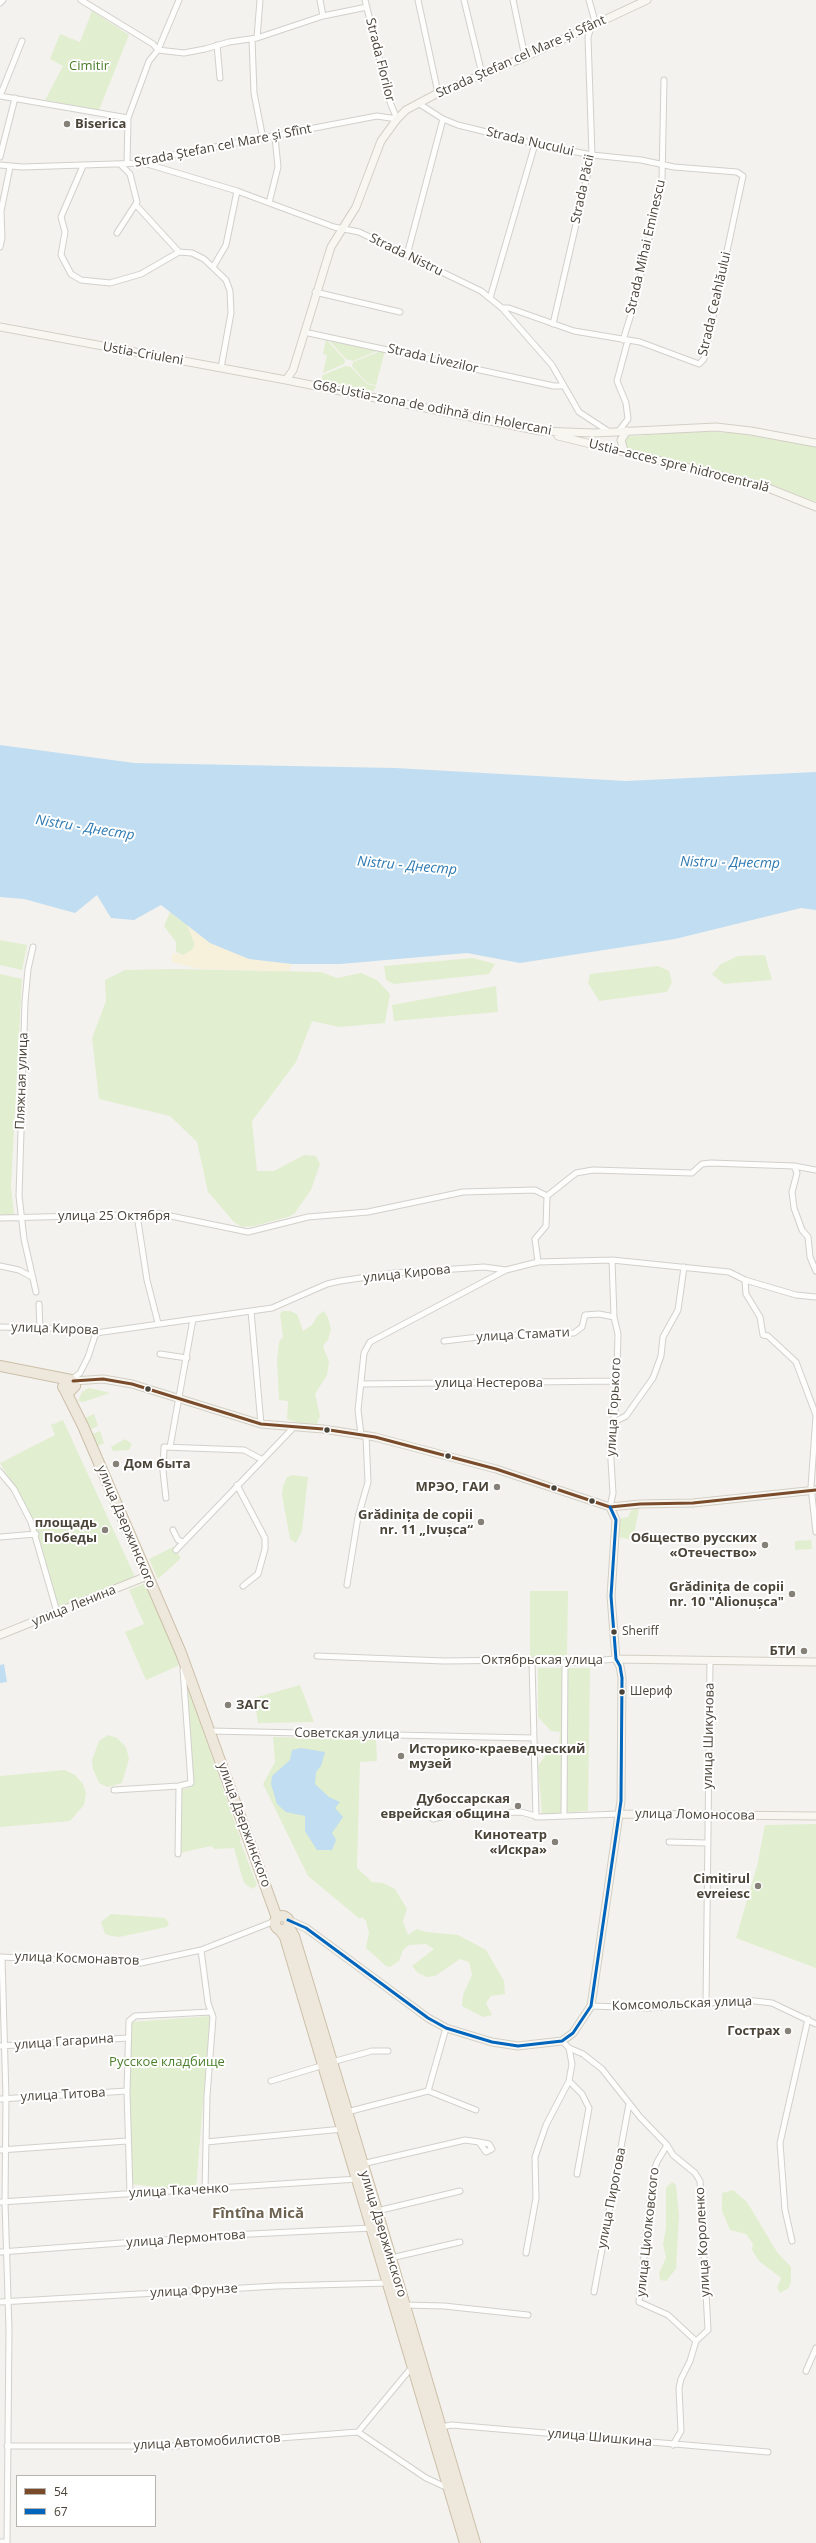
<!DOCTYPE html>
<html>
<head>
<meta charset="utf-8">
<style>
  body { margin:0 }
  #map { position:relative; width:816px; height:2543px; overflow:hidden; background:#f4f2ee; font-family:"Open Sans",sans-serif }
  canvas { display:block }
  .legend { position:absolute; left:16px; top:2475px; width:140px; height:52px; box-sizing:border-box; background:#fff; border:1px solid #b7b4b0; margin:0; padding:5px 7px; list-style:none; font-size:12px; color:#4b4439 }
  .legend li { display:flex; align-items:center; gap:8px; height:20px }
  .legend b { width:20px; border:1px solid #b7b4b0 }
</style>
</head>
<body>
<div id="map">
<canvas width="816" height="2543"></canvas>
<ul class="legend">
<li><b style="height:5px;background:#7a4b2a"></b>54</li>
<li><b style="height:5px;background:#0065bd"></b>67</li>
</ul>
</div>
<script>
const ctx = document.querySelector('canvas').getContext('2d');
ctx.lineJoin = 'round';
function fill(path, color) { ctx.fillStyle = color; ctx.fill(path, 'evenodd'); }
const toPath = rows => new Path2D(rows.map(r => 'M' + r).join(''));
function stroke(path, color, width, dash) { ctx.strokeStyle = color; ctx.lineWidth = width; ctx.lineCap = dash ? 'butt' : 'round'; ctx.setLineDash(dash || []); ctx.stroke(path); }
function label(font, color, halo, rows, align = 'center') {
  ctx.font = font + ' "Open Sans",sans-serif'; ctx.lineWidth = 4; ctx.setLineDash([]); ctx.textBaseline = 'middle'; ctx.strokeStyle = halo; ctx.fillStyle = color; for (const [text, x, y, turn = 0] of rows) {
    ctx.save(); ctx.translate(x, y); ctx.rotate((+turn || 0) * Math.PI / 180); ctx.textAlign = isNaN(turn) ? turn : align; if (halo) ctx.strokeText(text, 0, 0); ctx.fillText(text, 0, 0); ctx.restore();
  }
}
const green = toPath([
  [92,11,129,35,99,110,45,100,63,66,50,59,60,34,80,42],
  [327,338,379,350,353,361,346,359],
  [326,339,345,360,344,364,323,373,327,355,323,354],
  [381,351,385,351,376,385,367,383,352,366,353,362],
  [345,366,351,367,367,384,376,386,374,391,321,380,323,375],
  [694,431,735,433,816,447,816,502,767,483,637,452,624,446,625,437],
  [170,912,187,925,195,944,192,950,183,955,176,952,176,942,164,926],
  [0,940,27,945,22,970,0,965],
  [765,955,772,980,724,984,712,974,721,964,738,956],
  [473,958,495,964,489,974,394,984,386,980,384,966],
  [658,966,669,971,672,982,667,992,599,1001,588,983,590,974],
  [173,969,321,972,337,978,361,973,377,980,390,994,385,1023,339,1027,312,1021,296,1062,252,1121,257,1171,274,1171,304,1155,316,1156,320,1164,311,1190,294,1214,288,1217,254,1226,242,1227,234,1222,208,1192,197,1142,170,1116,99,1099,92,1038,106,1001,105,980,125,970],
  [0,974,22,979,11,1186,14,1215,0,1216],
  [496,986,498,1012,394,1021,392,1005],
  [282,1311,290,1311,297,1314,303,1331,312,1325,318,1315,324,1311,328,1318,331,1329,328,1340,323,1346,329,1362,327,1375,315,1394,320,1416,317,1424,299,1423,287,1419,288,1401,279,1400,277,1361,279,1342,283,1337,280,1314],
  [89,1388,98,1390,110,1393,83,1402,78,1401,82,1392],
  [94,1414,98,1426,89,1430,85,1418],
  [63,1420,135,1577,57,1607,41,1544,28,1509,0,1463,55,1435,51,1425],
  [100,1431,104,1443,96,1447,92,1434],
  [125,1439,132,1444,129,1450,113,1451,111,1447],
  [293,1475,308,1477,302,1531,296,1543,290,1539,282,1495,283,1486,287,1477],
  [633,1507,639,1509,633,1540,618,1537,619,1521,622,1518,628,1517],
  [811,1540,812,1549,795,1550,795,1541],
  [173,1547,181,1558,158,1579,149,1559],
  [146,1583,177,1653,178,1666,146,1680,125,1632,144,1624,129,1590],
  [530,1591,568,1591,567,1658,530,1657],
  [538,1668,590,1668,588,1811,542,1814,538,1766,549,1750,559,1750,560,1732,551,1731,538,1717],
  [300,1685,314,1722,258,1723,254,1698],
  [185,1690,189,1691,241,1840,240,1841,257,1885,253,1889,246,1885,243,1880,234,1848,215,1849,211,1846,180,1853,181,1790,191,1787,184,1694],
  [108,1735,117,1738,126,1747,129,1759,122,1783,108,1787,99,1783,93,1769,92,1760,99,1741],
  [273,1737,376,1739,377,1761,360,1762,357,1868,372,1882,383,1883,395,1889,407,1909,403,1921,408,1935,417,1929,426,1932,458,1935,486,1950,504,1981,505,1994,491,1996,486,2003,492,2015,483,2017,462,2006,463,1995,472,1975,469,1962,460,1959,435,1976,427,1977,418,1973,412,1966,434,1949,426,1944,409,1945,403,1950,399,1961,390,1967,386,1966,366,1948,369,1933,366,1921,362,1917,360,1919,308,1876,263,1784,275,1762],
  [65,1770,75,1775,83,1784,86,1793,84,1805,70,1821,0,1827,0,1776],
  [816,1824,816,1968,736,1938,757,1866,765,1825],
  [111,1914,165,1918,169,1923,167,1927,119,1937,112,1936,105,1934,101,1922],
  [210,2016,196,2189,177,2185,177,2189,172,2189,131,2184,128,2098,131,2022],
  [672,2182,676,2185,679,2216,676,2269,666,2281,660,2280,659,2273,666,2258,663,2244,666,2228,666,2188],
  [733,2190,747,2202,777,2252,791,2267,791,2281,789,2288,780,2293,777,2288,781,2278,759,2261,752,2250,753,2244,746,2234,730,2230,722,2211,722,2193]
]);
const sand = toPath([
  [187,925,210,943,249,959,292,964,289,971,283,971,200,969,171,962,173,953,184,955,192,950,195,944]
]);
const water = toPath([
  [0,745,134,763,395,768,626,781,816,772,816,910,801,908,675,939,520,963,467,953,340,964,292,964,249,959,210,943,161,905,134,920,111,918,97,895,75,913,24,899,0,897],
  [4,1664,7,1682,0,1683,0,1665],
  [301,1748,325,1752,321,1766,316,1772,315,1784,329,1797,340,1802,335,1808,343,1817,332,1833,336,1840,332,1850,317,1850,305,1831,305,1816,286,1812,277,1804,271,1784,272,1776,290,1760,292,1750]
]);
const street = toPath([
  [81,0,153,44,158,50,184,53,205,49,229,42,257,38,323,16,367,7],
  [320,0,323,16],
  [365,0,390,102,397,119],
  [418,0,438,93],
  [464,0,482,74],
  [513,0,525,57],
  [589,0,596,25],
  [0,3,3,0],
  [257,38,260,0],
  [252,39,254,93,263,139],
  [22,41,0,96,128,118],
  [217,45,220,78],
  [418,103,443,119,458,125,535,144,592,155,641,160,674,167,737,172,743,176,704,359,699,364,640,342,574,331,509,308,502,308],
  [0,157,15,98],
  [144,163,237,191,334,227,359,232,481,291,502,308,552,365,579,412,611,433],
  [127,164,128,118,149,61,158,50,179,0],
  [0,165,22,167,144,163,168,156,377,116,397,119],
  [83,166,61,217,65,232,61,255,71,274,81,280,110,283,141,274,179,252,192,253,204,259,226,280,230,291,231,313,221,368],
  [269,203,278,167,275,137],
  [136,205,179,252],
  [117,233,137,202,130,174,121,165],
  [0,247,2,238,1,211,10,167],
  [407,255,443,119],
  [213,267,226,245,237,191],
  [315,292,400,312],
  [490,298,535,144],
  [553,324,592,155,588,37,591,27],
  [304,332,554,386,563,386],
  [623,340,634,305,662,180,664,80],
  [618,432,628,419,626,403,617,381,628,340],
  [33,947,28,969,25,1002,19,1196,24,1239,36,1292],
  [794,1166,797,1173,792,1192,794,1208,802,1230,808,1237,810,1257,816,1271],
  [547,1196,576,1173,593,1170,692,1173,702,1164,711,1163,794,1166,816,1170],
  [137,1215,147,1280,158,1323],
  [0,1218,161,1214,248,1232,308,1217,368,1212,463,1192,535,1190,547,1196,546,1226,535,1239,538,1262],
  [0,1266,19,1270,32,1277],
  [745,1280,746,1294,760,1317,763,1335,768,1336,796,1362,816,1415],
  [39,1304,40,1329],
  [251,1311,261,1424],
  [0,1327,83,1329,96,1333,272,1308,327,1284,340,1281,395,1273,484,1267,506,1270,538,1262,612,1260,729,1272,745,1280,796,1295,816,1297],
  [444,1341,487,1336,574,1333,582,1327,585,1315,599,1314,614,1317],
  [160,1354,187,1358],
  [71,1380,80,1373,88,1357,96,1333],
  [361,1384,616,1381],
  [816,1416,811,1487,816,1532],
  [614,1422,626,1416,653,1378,661,1356,663,1337,678,1310,684,1267],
  [361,1435,358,1410,364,1353,370,1342,506,1270],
  [170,1447,193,1319],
  [0,1472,14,1489,31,1522,57,1612],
  [237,1485,265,1538,265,1549,258,1574,243,1586],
  [166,1498,163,1471,164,1447,244,1450,261,1459],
  [610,1507,613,1493,610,1444,616,1404,618,1334,614,1317,612,1260],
  [173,1530,178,1540,183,1542],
  [0,1537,36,1534],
  [176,1550,294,1427],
  [347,1585,358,1517,368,1482,366,1436],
  [317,1656,444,1661,523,1660,565,1663,616,1659],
  [532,1662,536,1817],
  [210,1731,533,1738],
  [114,1790,179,1786,191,1783,183,1669],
  [564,1816,565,1663],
  [433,1819,448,1815,521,1812,539,1817,620,1814],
  [669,1842,707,1843],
  [178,1854,179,1786],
  [201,1950,208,2003,213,2017,207,2096,205,2191],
  [0,1957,141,1963,201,1950,270,1923,277,1918],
  [2,1957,6,2098,5,2202,9,2330,7,2543],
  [706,2003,710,1661],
  [591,2006,649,2008,746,2000,772,2003,816,2024],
  [562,2041,569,2048,583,2054,602,2069,640,2117,667,2145,673,2155,695,2173,700,2181,708,2330,696,2341,690,2361,681,2379,679,2388,681,2431,673,2445],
  [0,2046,128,2038],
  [332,2062,372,2051,388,2051],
  [271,2081,324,2065],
  [569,2081,582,2094,589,2108,577,2174],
  [428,2091,476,2110],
  [0,2099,127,2091],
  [347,2112,428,2091,446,2028],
  [206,2142,343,2129],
  [667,2145,657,2162,653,2174,639,2302,668,2315,696,2341],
  [0,2150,127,2141],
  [362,2164,465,2140,479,2142,486,2152,492,2149,489,2144,479,2142],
  [130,2193,127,2091,129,2021,135,2016,210,2012],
  [0,2202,358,2179],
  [377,2211,460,2191],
  [792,2241,785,2210,780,2143,808,2019],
  [0,2252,230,2235,372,2228],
  [526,2253,536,2198,535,2157,546,2125,569,2081,572,2064,569,2048],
  [391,2258,460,2242],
  [594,2292,629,2104],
  [0,2302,277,2286,388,2283],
  [405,2305,444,2306,528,2315],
  [412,2367,358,2432,426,2478,448,2488],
  [806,2371,816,2348],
  [440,2427,452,2425,768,2452],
  [7,2446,176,2446,358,2432],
  [0,2542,7,2542]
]);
const secondary = toPath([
  [0,327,286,380,540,431,594,433,716,427,751,431,816,443],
  [286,380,293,370,331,247,356,207,381,141,397,119,406,110,438,93,525,57,647,0],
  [558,436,763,486,816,507],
  [624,451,621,440,627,431],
  [73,1381,103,1379,132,1384,261,1424,323,1429,375,1437,496,1469,610,1507,640,1504,693,1503,816,1490],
  [0,1635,147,1576],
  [616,1659,816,1662],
  [620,1814,816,1816],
  [288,1920,306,1928,428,2018,446,2028,492,2042,518,2046,562,2041,573,2033,591,2006,621,1801,622,1678,620,1666,616,1659,611,1596,616,1520,610,1507]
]);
const highway = toPath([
  [0,1366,71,1380,75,1386,70,1391,63,1387,68,1380],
  [65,1390,83,1426,181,1653,277,1918],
  '275 1923a7 7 0 1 1 14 0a7 7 0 1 1-14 0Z',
  [288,1926,294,1936,377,2211,475,2543],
  [279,1929,285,1937,465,2543]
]);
const bus1 = toPath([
  [73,1381,103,1379,132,1384,261,1424,323,1429,375,1437,496,1469,610,1507,640,1504,693,1503,816,1490]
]);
const bus2 = toPath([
  [288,1920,306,1928,428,2018,446,2028,492,2042,518,2046,562,2041,573,2033,591,2006,621,1801,622,1678,620,1666,616,1659,611,1596,616,1520,610,1507]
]);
const markers = [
  [67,124,4,"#868178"],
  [148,1389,3.5,"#4b4439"],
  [327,1430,3.5,"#4b4439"],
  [448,1456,3.5,"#4b4439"],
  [116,1464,4,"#868178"],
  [497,1487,4,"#868178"],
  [554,1488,3.5,"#4b4439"],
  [592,1501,3.5,"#4b4439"],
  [481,1522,4,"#868178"],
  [105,1530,4,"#868178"],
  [765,1545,4,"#868178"],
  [792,1594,4,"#868178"],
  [614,1632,3.5,"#4b4439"],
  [804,1651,4,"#868178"],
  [622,1692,3.5,"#4b4439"],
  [228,1705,4,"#868178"],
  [401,1756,4,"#868178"],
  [518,1806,4,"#868178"],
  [555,1842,4,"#868178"],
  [758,1886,4,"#868178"],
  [788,2031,4,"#868178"]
];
const busNames = [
  ["Sheriff",622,1632],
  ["Шериф",630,1692]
];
const streetNames = [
  ["Strada Ștefan cel Mare și Sfânt",521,57,-24],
  ["Strada Florilor",380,60,76],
  ["Strada Nucului",530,142,13],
  ["Strada Ștefan cel Mare și Sfînt",223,146,-11],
  ["Strada Păcii",583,189,-78],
  ["Strada Mihai Eminescu",646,247,-77],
  ["Strada Nistru",406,255,26],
  ["Strada Ceahlăului",715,304,-77],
  ["Ustia-Criuleni",143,354,10],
  ["Strada Livezilor",433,359,13],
  ["G68-Ustia–zona de odihnă din Holercani",432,408,11],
  ["Ustia–acces spre hidrocentrală",679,466,14],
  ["Пляжная улица",22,1081,-88],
  ["улица 25 Октября",114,1216],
  ["улица Кирова",407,1274,-6],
  ["улица Кирова",55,1329,2],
  ["улица Стамати",523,1335,-3],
  ["улица Нестерова",489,1383],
  ["улица Горького",614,1407,-87],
  ["улица Дзержинского",126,1527,67],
  ["улица Ленина",74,1606,-22],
  ["Октябрьская улица",542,1660],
  ["Советская улица",347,1734,1],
  ["улица Шикунова",709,1736,-89],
  ["улица Ломоносова",695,1815,1],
  ["улица Дзержинского",244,1825,70],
  ["улица Космонавтов",77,1959,2],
  ["Комсомольская улица",682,2004,-2],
  ["улица Гагарина",64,2042,-4],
  ["улица Титова",63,2095,-3],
  ["улица Ткаченко",179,2191,-3],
  ["улица Пирогова",612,2198,-79],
  ["улица Циолковского",648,2232,-84],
  ["улица Дзержинского",383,2234,73],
  ["улица Лермонтова",186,2239,-4],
  ["улица Короленко",703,2242,-93],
  ["улица Фрунзе",194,2291,-3],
  ["улица Шишкина",600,2438,5],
  ["улица Автомобилистов",207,2442,-3]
];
const parkNames = [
  ["Cimitir",89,66],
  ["Русское кладбище",167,2062]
];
const poiNames = [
  ["Biserica",75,124,"left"],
  ["Дом быта",124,1464,"left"],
  ["МРЭО, ГАИ",489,1487],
  ["Grădinița de copii",473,1515],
  ["nr. 11 „Ivușca“",473,1530],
  ["площадь",97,1523],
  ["Победы",97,1538],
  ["Общество русских",757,1538],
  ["«Отечество»",757,1553],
  ["Grădinița de copii",784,1587],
  ["nr. 10 \"Alionușca\"",784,1602],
  ["БТИ",796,1651],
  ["ЗАГС",236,1705,"left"],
  ["Историко-краеведческий",409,1749,"left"],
  ["музей",409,1764,"left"],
  ["Дубоссарская",510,1799],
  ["еврейская община",510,1814],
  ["Кинотеатр",547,1835],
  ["«Искра»",547,1850],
  ["Cimitirul",750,1879],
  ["evreiesc",750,1894],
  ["Гострах",780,2031]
];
const waterNames = [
  ["Nistru - Днестр",85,828,9],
  ["Nistru - Днестр",730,863,1],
  ["Nistru - Днестр",407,866,5]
];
const quarterNames = [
  ["Fîntîna Mică",258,2214]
];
fill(green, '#e1eecf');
fill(sand, '#f7f0da');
fill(water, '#c0ddf1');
stroke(street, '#d2d0cb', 7);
stroke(secondary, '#d3cfc5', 9);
stroke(highway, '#ccbfa9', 12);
stroke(street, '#fdfdfc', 5);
stroke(secondary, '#f7f6f1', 7);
stroke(highway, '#ede8db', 10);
stroke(bus1, '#7a4b2a', 3);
stroke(bus2, '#0065bd', 3);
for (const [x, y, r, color] of markers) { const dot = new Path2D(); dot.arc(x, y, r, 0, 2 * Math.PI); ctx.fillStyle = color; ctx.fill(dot); stroke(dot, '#fff', 1.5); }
label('12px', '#4b4439', '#fff', busNames, 'left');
label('13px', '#4b4439', '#fff', streetNames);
label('13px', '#4a7f2a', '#fff', parkNames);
label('bold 13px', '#4b4439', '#fff', poiNames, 'right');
label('italic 14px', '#2e7ab2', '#fff', waterNames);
label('bold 15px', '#6e6250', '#fff', quarterNames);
</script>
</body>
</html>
